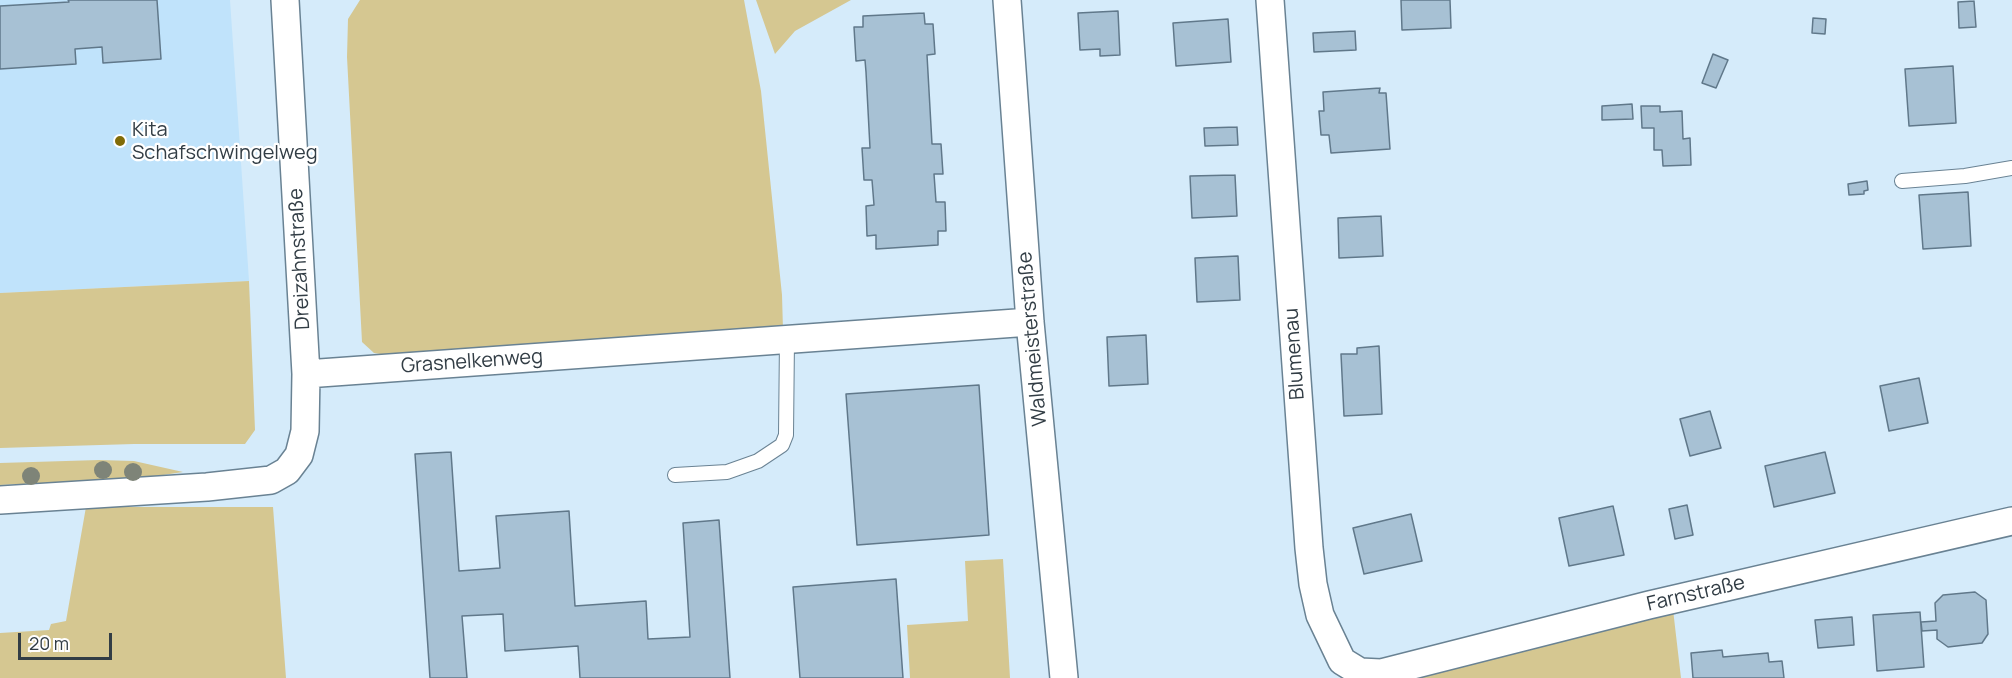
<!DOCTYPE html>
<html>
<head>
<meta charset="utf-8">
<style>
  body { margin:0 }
  #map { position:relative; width:2012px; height:678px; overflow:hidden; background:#d5ebfa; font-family:Manrope,sans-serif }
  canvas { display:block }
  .scale { position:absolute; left:18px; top:633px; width:94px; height:27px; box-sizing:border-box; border:3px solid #323d45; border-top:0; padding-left:8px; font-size:18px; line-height:21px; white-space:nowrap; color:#323d45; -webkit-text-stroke:4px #fff; paint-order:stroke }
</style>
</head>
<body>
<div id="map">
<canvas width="2012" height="678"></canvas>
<div class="scale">20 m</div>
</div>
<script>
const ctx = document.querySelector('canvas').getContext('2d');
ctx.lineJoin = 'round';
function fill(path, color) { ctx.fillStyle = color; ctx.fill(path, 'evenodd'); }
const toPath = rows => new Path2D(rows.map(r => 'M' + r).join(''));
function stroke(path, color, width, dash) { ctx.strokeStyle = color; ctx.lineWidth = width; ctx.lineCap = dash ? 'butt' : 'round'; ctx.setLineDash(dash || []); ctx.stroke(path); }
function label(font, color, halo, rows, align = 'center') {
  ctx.font = font + ' Manrope,sans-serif'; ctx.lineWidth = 4.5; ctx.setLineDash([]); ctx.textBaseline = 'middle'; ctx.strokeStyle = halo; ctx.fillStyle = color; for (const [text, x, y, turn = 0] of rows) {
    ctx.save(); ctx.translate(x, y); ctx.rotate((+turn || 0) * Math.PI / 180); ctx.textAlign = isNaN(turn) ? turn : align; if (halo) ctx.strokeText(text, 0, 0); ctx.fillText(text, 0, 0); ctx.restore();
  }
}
const built = toPath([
  [0,0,230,0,249,281,0,293]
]);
const green = toPath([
  [360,0,744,0,761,91,782,295,783,330,387,355,374,353,362,342,347,57,348,19],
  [756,0,851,0,795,31,775,54],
  [249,281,255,430,245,444,134,444,0,448,0,293],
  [99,460,134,461,183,472,137,479,0,485,0,463],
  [86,507,273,507,286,678,0,678,0,633,49,630,51,624,66,621],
  [1003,559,1010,678,910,678,907,625,968,621,965,561],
  [1672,601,1681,678,1387,678]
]);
const building = toPath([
  [68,0,157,0,161,59,103,63,102,47,75,49,76,64,0,69,0,6,69,2,68,0],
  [1401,0,1450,0,1451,28,1402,30,1401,0],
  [1974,1,1976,27,1959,28,1958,2,1974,1],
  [1118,11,1120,55,1100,56,1100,49,1080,50,1078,13,1118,11],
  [924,13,925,24,933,24,935,54,927,55,932,144,941,144,943,174,934,174,936,202,945,202,946,231,938,231,938,245,876,249,876,235,867,236,866,206,874,205,872,180,864,180,862,148,870,148,866,72,865,60,856,61,854,27,863,27,863,16,924,13],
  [1813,18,1826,19,1825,34,1812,33,1813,18],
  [1228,19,1231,62,1176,66,1173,23,1228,19],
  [1355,31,1356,50,1314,52,1313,33,1355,31],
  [1713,54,1728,60,1716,88,1702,83,1713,54],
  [1953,66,1956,123,1909,126,1905,69,1953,66],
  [1380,88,1379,93,1386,93,1390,149,1331,153,1329,135,1321,135,1319,111,1324,111,1323,92,1380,88],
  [1632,104,1633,119,1602,120,1602,106,1632,104],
  [1641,106,1660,106,1660,112,1682,111,1683,139,1690,138,1691,165,1663,166,1662,150,1654,150,1654,128,1642,128,1641,106],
  [1237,127,1238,145,1205,146,1204,128,1237,127],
  [1235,175,1237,216,1192,218,1190,176,1235,175],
  [1867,181,1868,190,1864,191,1864,194,1849,195,1848,184,1867,181],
  [1968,192,1971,246,1923,249,1919,195,1968,192],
  [1381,216,1383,256,1339,258,1338,218,1381,216],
  [1238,256,1240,300,1197,302,1195,258,1238,256],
  [1146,335,1148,384,1109,386,1107,337,1146,335],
  [1379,346,1382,414,1344,416,1341,354,1357,354,1357,348,1379,346],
  [1919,378,1928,423,1889,431,1880,386,1919,378],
  [979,385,989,535,857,545,846,394,979,385],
  [1710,411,1721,448,1690,456,1680,419,1710,411],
  [451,452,459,571,500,568,496,516,569,511,575,606,646,601,648,639,690,637,683,523,719,520,730,678,580,678,578,646,505,651,503,614,462,616,467,678,430,678,415,454,451,452],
  [1825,452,1835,493,1774,507,1765,466,1825,452],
  [1687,505,1693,535,1675,539,1669,509,1687,505],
  [1613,506,1624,555,1569,566,1559,518,1613,506],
  [1411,514,1422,561,1364,574,1353,528,1411,514],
  [896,579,903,678,800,678,793,587,896,579],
  [1975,592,1986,600,1988,634,1982,643,1948,647,1937,639,1937,630,1922,631,1921,622,1936,621,1935,603,1943,595,1975,592],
  [1920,612,1924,667,1877,671,1873,615,1920,612],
  [1852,617,1854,645,1818,648,1815,620,1852,617],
  [1722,650,1723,657,1768,653,1769,662,1782,661,1784,678,1693,678,1691,653,1722,650]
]);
const service = toPath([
  [1902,181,1965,176,2012,168],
  [675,475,727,472,758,461,782,445,786,435,787,339]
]);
const minor = toPath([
  [1007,0,1030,322,1064,678],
  [1270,0,1309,548,1313,584,1320,615,1342,661,1360,672,1381,673,1649,605,2012,521],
  [306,374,1030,322],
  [0,500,207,487,271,480,287,471,299,455,305,431,306,374,285,0]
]);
const trees = [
  [103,470],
  [133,472],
  [31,476]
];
const markers = [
  [120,141,6,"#816c08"]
];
const poiNames = [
  ["Kita",132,130],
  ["Schafschwingelweg",132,153]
];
const streetNames = [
  ["Dreizahnstraße",300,259,-93],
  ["Waldmeisterstraße",1033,339,-95],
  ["Blumenau",1295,354,-94],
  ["Grasnelkenweg",472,362,-4],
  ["Farnstraße",1696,594,-13]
];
fill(built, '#c0e3fb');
fill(green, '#d5c791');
fill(building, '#a7c1d4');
stroke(building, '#60788a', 1.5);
stroke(service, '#698293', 16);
stroke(minor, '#698293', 30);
stroke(service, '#fff', 14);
stroke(minor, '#fff', 27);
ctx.fillStyle = '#7e8478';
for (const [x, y] of trees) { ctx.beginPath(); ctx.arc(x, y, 9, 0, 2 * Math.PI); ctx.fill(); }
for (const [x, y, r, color] of markers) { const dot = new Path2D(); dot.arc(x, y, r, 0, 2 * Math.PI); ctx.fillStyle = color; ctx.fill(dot); stroke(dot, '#fff', 2); }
label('20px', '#323d45', '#fff', poiNames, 'left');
label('20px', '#323d45', '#fff', streetNames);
</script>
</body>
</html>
